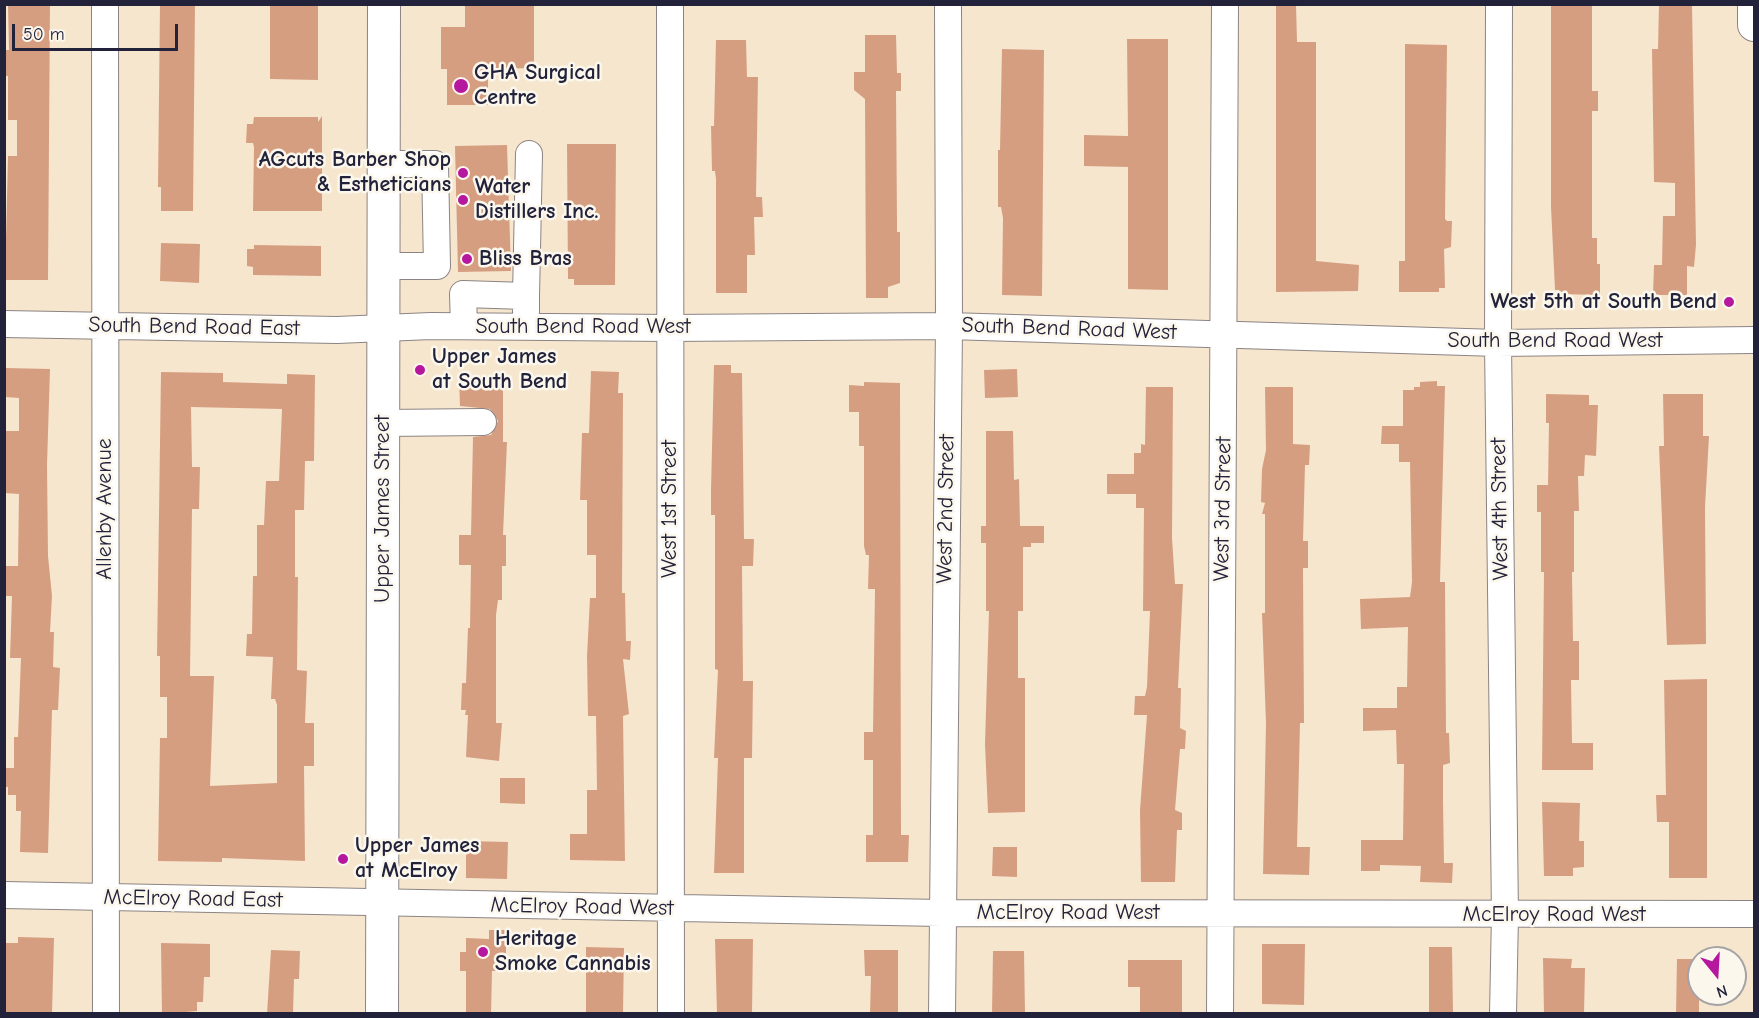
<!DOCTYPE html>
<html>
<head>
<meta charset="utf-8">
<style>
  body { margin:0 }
  #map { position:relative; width:1759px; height:1018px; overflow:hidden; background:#f6e6ce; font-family:"Comic Neue",sans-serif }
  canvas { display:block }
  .frame { position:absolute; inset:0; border:6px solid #22223b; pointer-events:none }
  .north { position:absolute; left:1687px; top:946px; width:60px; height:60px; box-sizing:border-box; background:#fbf7ec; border:2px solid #a4a2a5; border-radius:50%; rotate:162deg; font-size:16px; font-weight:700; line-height:24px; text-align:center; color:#22223b }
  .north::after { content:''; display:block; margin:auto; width:21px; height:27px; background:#b5179e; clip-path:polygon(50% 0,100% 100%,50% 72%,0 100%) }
  .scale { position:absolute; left:12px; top:24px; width:166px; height:27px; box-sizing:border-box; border:3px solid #22223b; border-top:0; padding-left:8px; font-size:18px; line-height:21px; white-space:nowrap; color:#22223b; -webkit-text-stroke:4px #fbf7ec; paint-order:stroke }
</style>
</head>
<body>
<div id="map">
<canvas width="1759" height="1018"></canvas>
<div class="frame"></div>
<div class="north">N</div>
<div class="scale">50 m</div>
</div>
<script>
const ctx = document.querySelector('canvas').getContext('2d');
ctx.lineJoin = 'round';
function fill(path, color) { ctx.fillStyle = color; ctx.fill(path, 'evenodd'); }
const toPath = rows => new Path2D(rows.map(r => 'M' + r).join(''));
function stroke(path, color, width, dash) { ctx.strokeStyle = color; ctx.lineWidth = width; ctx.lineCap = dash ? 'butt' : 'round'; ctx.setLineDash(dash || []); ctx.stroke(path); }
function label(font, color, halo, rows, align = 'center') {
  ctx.font = font + ' "Comic Neue",sans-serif'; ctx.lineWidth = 5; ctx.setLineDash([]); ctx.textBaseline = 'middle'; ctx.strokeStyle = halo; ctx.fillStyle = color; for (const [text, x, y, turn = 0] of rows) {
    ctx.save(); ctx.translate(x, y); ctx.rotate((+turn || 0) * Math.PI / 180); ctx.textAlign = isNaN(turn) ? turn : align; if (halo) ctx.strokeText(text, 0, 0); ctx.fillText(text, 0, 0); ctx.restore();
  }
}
const building = toPath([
  [8,4,50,4,48,280,5,280,8,156,17,156,17,120,8,120,8,76,4,76,4,50,9,50],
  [160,4,195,4,193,211,161,211,161,187,158,187],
  [270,4,318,4,318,80,270,79],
  [465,4,534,4,534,68,488,69,488,105,447,105,447,69,441,69,441,27,465,27],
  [1276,4,1296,4,1297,42,1316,42,1316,261,1359,265,1358,291,1276,292],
  [1551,4,1592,4,1592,91,1598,91,1598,111,1592,111,1592,238,1597,238,1597,264,1600,264,1600,295,1559,294,1559,290,1555,290,1551,207],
  [1659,4,1692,4,1696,245,1694,267,1687,266,1687,295,1653,295,1654,265,1662,265,1663,216,1675,216,1675,183,1654,182,1652,49,1658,49],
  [865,35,896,35,897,73,901,73,901,91,896,91,897,222,897,232,900,232,900,283,888,287,888,298,866,298,865,99,854,90,854,72,865,72],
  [1127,39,1168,39,1168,290,1128,289,1128,167,1084,166,1084,135,1128,136],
  [716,40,746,40,747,77,758,77,756,197,762,197,763,217,754,217,755,255,747,255,747,293,716,293,716,179,715,171,712,171,711,126,714,126],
  [1405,44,1447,45,1445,219,1447,221,1452,221,1451,247,1444,249,1445,288,1439,288,1439,292,1399,292,1399,261,1405,261],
  [1002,49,1044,50,1042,296,1002,295,1003,218,1001,207,998,207,998,150,1000,150],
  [322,116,322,211,253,211,254,147,253,143,246,143,247,124,253,124,254,117,318,117,318,122],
  [567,144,616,144,615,285,574,285,574,279,568,279],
  [507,145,511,271,458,272,455,146],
  [161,243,200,244,199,283,160,281],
  [254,245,321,246,321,276,253,275,253,267,247,266,247,249,254,249],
  [714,365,731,365,731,373,742,373,744,539,754,539,753,566,742,566,743,681,753,681,752,758,744,758,744,873,714,873,718,758,714,758,718,670,715,669,715,515,711,515,711,490],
  [6,368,50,369,47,465,48,556,52,596,50,632,54,632,53,667,60,668,58,710,52,710,48,853,20,852,21,811,16,811,16,795,8,795,8,787,4,787,4,768,14,768,14,737,18,737,21,658,10,658,12,596,4,596,4,566,18,566,19,494,4,493,4,431,19,431,19,398,5,397],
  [1017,369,1018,397,985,398,984,370],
  [591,371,619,372,618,393,623,393,622,593,625,593,626,641,631,641,630,660,623,659,629,714,623,716,625,861,570,860,570,834,587,834,587,790,597,790,596,716,588,716,587,656,590,598,596,598,596,555,587,555,587,500,580,500,582,433,589,433],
  [161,372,223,373,223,382,287,384,287,374,315,375,314,461,305,461,304,510,295,510,295,577,298,577,297,670,307,671,305,723,314,723,314,766,304,766,305,861,222,858,222,862,158,861,160,738,167,738,167,697,160,697,160,656,157,656],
  [191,407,282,409,279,481,266,481,264,525,257,525,257,576,253,576,252,634,247,634,246,656,273,657,271,699,275,699,277,705,277,783,210,786,214,676,190,676,192,509,199,509,200,467,192,467],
  [459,376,503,376,503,442,507,442,503,535,506,535,506,566,502,566,502,600,498,600,496,615,496,723,502,723,499,761,466,757,468,715,465,715,466,710,461,710,462,683,466,683,468,628,470,628,471,565,459,565,459,535,471,535,473,437,491,435,498,421,490,409,460,406],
  [1437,381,1437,386,1445,386,1440,582,1445,582,1446,733,1449,733,1450,763,1443,765,1443,801,1444,863,1453,863,1452,883,1420,882,1421,866,1380,865,1380,871,1361,871,1361,840,1403,840,1404,764,1397,764,1396,730,1363,731,1363,708,1397,708,1397,687,1407,687,1408,627,1361,629,1360,599,1410,597,1412,582,1410,462,1399,462,1399,444,1381,444,1382,426,1403,426,1403,390,1414,390,1414,387,1420,387,1420,382],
  [864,382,900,383,901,835,909,835,908,862,866,862,866,835,873,835,873,760,864,760,864,732,873,732,875,589,868,589,869,555,866,555,864,546,864,446,859,446,859,412,849,412,849,385,864,386],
  [1146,387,1173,387,1172,538,1175,584,1183,584,1178,688,1181,688,1180,728,1186,731,1185,749,1180,749,1175,810,1182,813,1182,830,1177,830,1175,882,1141,882,1140,810,1147,715,1134,715,1135,696,1145,696,1147,687,1150,611,1143,611,1144,508,1136,508,1136,494,1107,494,1107,474,1134,474,1134,453,1141,453,1141,444,1145,445],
  [1265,387,1293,387,1293,444,1310,445,1309,465,1305,465,1303,541,1308,541,1308,568,1303,568,1304,723,1300,723,1297,847,1310,847,1309,875,1263,874,1266,723,1262,613,1265,613,1265,514,1262,514,1265,503,1261,502,1262,469,1266,450],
  [1546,394,1589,395,1589,405,1598,405,1596,456,1585,455,1584,476,1578,476,1579,511,1574,511,1574,572,1572,572,1573,641,1579,641,1579,680,1571,680,1572,743,1593,743,1593,770,1542,770,1544,572,1541,572,1541,512,1537,512,1537,485,1548,485,1549,423,1546,423],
  [1663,394,1703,394,1703,436,1709,436,1705,507,1706,644,1667,645,1659,446,1664,446],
  [986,431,1013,431,1014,480,1019,479,1020,526,1044,526,1044,543,1031,543,1031,547,1023,547,1023,611,1018,611,1018,678,1025,678,1025,812,988,813,985,744,989,611,986,611,986,543,981,543,981,526,986,526],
  [1707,679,1707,878,1669,878,1669,822,1657,822,1656,795,1666,795,1664,680],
  [500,778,525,778,525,804,500,803],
  [1542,802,1580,803,1579,841,1584,841,1584,867,1573,868,1573,876,1544,876],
  [466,841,508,842,507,879,466,878],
  [993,847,1017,847,1017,877,992,876],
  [489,930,506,930,506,971,492,971,491,1014,466,1014,466,971,460,971,460,952,466,952,466,938,489,939],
  [18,937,54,938,52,1014,4,1014,4,943,18,943],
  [715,939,753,939,752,1014,717,1014],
  [161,943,210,944,210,977,204,977,203,1002,197,1002,197,1011,162,1014],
  [1262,944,1305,944,1304,1005,1262,1004],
  [586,947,624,948,623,1014,586,1014],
  [1429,947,1452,947,1453,1014,1429,1014],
  [271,950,300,951,299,979,294,979,293,1014,267,1014],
  [864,950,898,950,898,1014,870,1014,871,976,865,976],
  [993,951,1024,951,1025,1014,992,1014],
  [1543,958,1572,959,1571,968,1585,968,1584,1014,1544,1014],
  [1677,959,1699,959,1699,1014,1676,1014],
  [1128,960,1182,960,1182,1014,1140,1014,1140,987,1128,987]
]);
const minor = toPath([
  [105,4,106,1014],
  [670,4,671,1014],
  [1499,4,1498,343,1505,915,1503,1014],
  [384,266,437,266,435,164,384,164],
  [526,296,529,154],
  [4,324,337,330,431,326,669,328,949,326,1498,343,1754,340],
  [464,326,463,294,526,296,526,312],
  [383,423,483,422],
  [4,895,941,913,1754,914],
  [942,1014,949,326,948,4],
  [1220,1014,1225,4]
]);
const major = toPath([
  [1754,4,1754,25],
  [382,1014,384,4]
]);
const markers = [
  [461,86,8,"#b5179e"],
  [463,173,6,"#b5179e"],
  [463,200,6,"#b5179e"],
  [467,259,6,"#b5179e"],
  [1729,302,6,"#b5179e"],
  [420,370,6,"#b5179e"],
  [343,859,6,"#b5179e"],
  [483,952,6,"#b5179e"]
];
const poiNames = [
  ["GHA Surgical",474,73],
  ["Centre",474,98],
  ["AGcuts Barber Shop",451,160,"right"],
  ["& Estheticians",451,185,"right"],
  ["Water",475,187],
  ["Distillers Inc.",475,212],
  ["Bliss Bras",479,259],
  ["West 5th at South Bend",1717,302,"right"],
  ["Upper James",432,357],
  ["at South Bend",432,382],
  ["Upper James",355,846],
  ["at McElroy",355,871],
  ["Heritage",495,939],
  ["Smoke Cannabis",495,964]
];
const streetNames = [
  ["South Bend Road East",194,327,1],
  ["South Bend Road West",583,327],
  ["South Bend Road West",1069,329,2],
  ["South Bend Road West",1555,341],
  ["Allenby Avenue",105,509,-90],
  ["Upper James Street",383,509,-90],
  ["West 1st Street",670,509,-90],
  ["West 2nd Street",946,509,-89],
  ["West 3rd Street",1223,509,-89],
  ["West 4th Street",1500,509,-91],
  ["McElroy Road East",193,899,1],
  ["McElroy Road West",582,907,1],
  ["McElroy Road West",1068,913],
  ["McElroy Road West",1554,915]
];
fill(building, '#d69e81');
stroke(minor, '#8c8484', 28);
stroke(major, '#8c8484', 34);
stroke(minor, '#fff', 26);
stroke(major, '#fff', 32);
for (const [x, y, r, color] of markers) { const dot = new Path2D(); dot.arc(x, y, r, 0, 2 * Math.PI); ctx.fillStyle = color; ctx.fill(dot); stroke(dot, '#fbf7ec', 2); }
label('bold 22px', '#22223b', '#fbf7ec', poiNames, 'left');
label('22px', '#22223b', '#fbf7ec', streetNames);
</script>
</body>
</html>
